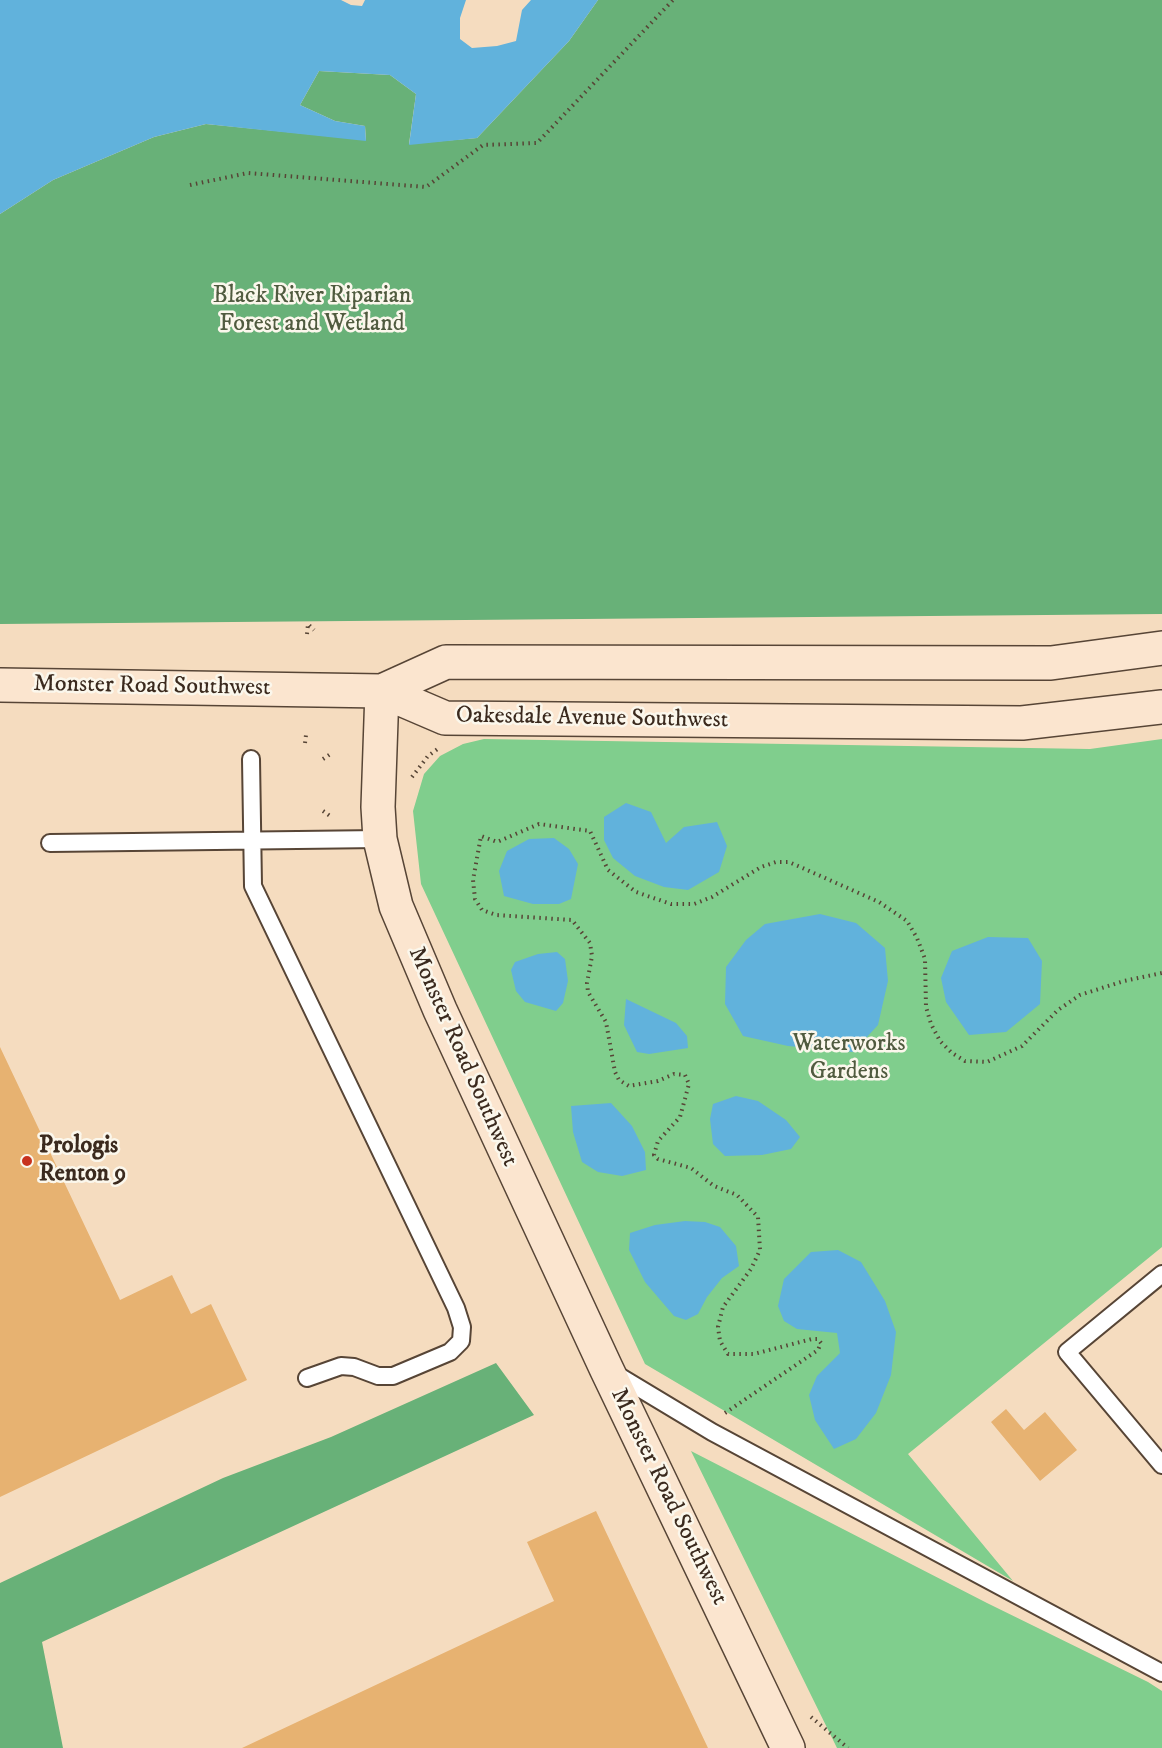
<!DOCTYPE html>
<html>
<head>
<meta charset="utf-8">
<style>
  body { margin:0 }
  canvas { display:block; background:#f5dcbf }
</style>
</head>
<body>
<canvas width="1162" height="1748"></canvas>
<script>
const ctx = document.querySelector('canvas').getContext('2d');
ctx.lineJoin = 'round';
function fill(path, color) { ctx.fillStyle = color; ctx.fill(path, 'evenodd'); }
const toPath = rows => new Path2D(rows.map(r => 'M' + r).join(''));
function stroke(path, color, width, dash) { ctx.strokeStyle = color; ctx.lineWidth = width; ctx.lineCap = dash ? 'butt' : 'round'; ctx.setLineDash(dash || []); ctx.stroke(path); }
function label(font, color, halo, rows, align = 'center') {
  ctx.font = font + ' "IM FELL DW Pica",serif'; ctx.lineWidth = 5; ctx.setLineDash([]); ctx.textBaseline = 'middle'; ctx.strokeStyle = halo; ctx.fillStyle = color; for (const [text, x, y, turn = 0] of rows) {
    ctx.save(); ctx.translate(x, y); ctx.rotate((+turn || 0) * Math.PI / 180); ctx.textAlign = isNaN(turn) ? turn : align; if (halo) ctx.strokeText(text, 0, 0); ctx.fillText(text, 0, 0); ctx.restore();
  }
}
const green = toPath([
  [484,739,1090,749,1162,739,1162,1247,908,1454,1013,1581,645,1364,421,884,413,811,424,774,440,756,463,744],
  [691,1451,987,1603,1148,1682,1162,1691,1162,1748,837,1748]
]);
const forest = toPath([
  [598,0,1162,0,1162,614,0,624,0,214,53,180,154,137,206,124,366,140,365,126,335,121,300,105,319,71,390,75,416,94,409,144,477,138,569,41],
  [496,1363,534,1415,42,1642,63,1748,0,1748,0,1583,223,1478,331,1437]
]);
const water = toPath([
  [0,0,341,0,351,5,362,6,365,0,466,0,460,18,460,39,472,48,497,46,516,41,522,10,531,0,598,0,569,41,477,138,409,145,416,94,390,75,319,71,300,105,335,121,365,126,366,141,206,124,154,137,53,180,0,214],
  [626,803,651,812,666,843,684,827,717,822,727,846,719,872,688,890,664,887,635,876,613,858,604,840,604,817],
  [554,838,569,849,578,864,571,899,559,904,533,904,504,896,499,871,507,851,529,839],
  [820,914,856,923,885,948,888,981,878,1025,853,1052,788,1046,743,1036,725,1004,726,967,746,940,765,924],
  [988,937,1028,938,1042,961,1040,1004,1006,1032,969,1035,946,1002,941,978,952,951],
  [557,952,565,959,568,981,563,1003,556,1011,525,1002,516,991,511,970,515,962,538,954],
  [626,999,676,1023,687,1036,688,1048,649,1054,637,1052,624,1025],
  [736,1096,758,1101,786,1120,800,1137,791,1149,762,1155,725,1156,713,1144,710,1119,713,1104],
  [611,1103,632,1126,645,1152,646,1170,622,1176,598,1172,582,1162,573,1132,571,1106],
  [685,1221,705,1222,720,1227,736,1246,739,1266,722,1278,707,1297,698,1314,686,1320,674,1316,645,1282,629,1250,630,1233,655,1225],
  [838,1250,861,1262,885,1301,896,1332,891,1375,876,1413,856,1439,834,1449,815,1420,809,1395,817,1376,840,1353,837,1333,797,1329,784,1321,778,1306,784,1279,811,1252]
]);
const building = toPath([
  [0,1047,120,1300,172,1275,191,1314,211,1304,247,1380,0,1497],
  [1006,1409,1024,1430,1045,1412,1077,1450,1040,1481,991,1422],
  [596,1511,708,1748,242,1748,554,1601,527,1542]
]);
const path = toPath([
  [190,185,248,173,426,187,483,145,537,143,673,0],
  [307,634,308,624,314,630],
  [305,743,306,735],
  [323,759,332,753],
  [412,777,428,756,439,748],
  [323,811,330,816],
  [725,1413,818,1350,821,1343,818,1339,812,1339,754,1354,728,1354,720,1341,718,1327,723,1307,751,1269,760,1250,758,1217,737,1195,714,1186,691,1168,658,1159,654,1155,658,1141,680,1117,689,1084,685,1075,674,1074,658,1081,629,1086,619,1080,615,1072,606,1022,588,992,587,983,592,956,590,943,572,920,496,915,482,910,475,899,473,880,481,836,497,842,539,824,590,831,608,870,636,892,671,904,694,904,712,897,761,867,776,862,789,862,879,902,907,921,917,938,925,959,926,1007,931,1024,940,1041,952,1053,965,1061,987,1062,1022,1046,1058,1010,1080,995,1124,981,1162,973],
  [811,1717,848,1748]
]);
const lane = toPath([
  [251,759,253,886,456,1308,462,1327,461,1341,450,1352,393,1376,378,1376,354,1367,341,1366,307,1378],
  [50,843,380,839],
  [1162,1274,1067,1352,1162,1465],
  [614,1373,712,1432,1162,1673]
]);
const secondary = toPath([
  [0,685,382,691,445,718,1022,723,1162,707],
  [382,691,378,807,380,839,396,906,440,1010,606,1368,788,1748],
  [382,691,446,662,1051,663,1162,648]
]);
const markers = [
  [27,1161,6,"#c8321e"]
];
const parkNames = [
  ["Black River Riparian",312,297],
  ["Forest and Wetland",312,325],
  ["Waterworks",849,1045],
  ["Gardens",849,1073]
];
const streetNames = [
  ["Monster Road Southwest",152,687,1],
  ["Oakesdale Avenue Southwest",592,719,1],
  ["Monster Road Southwest",462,1057,66],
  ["Monster Road Southwest",668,1497,64]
];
const poiNames = [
  ["Prologis",39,1147],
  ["Renton 9",39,1175]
];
fill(green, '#80ce8d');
fill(forest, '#68b178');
fill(water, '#61b2dc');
fill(building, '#e7b271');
stroke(lane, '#574536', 20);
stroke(secondary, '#574536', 36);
stroke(path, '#574536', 4, [1.5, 4.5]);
stroke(lane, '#fff', 16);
stroke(secondary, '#fbe5cf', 33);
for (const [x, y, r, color] of markers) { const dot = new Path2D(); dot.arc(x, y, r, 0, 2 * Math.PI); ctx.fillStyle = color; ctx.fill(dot); stroke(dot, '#fbf7ec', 2); }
label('24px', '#505b3f', '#fbf7ec', parkNames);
label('24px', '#3b2a1e', '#fbf7ec', streetNames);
label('bold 24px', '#3b2a1e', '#fbf7ec', poiNames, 'left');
</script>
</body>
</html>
